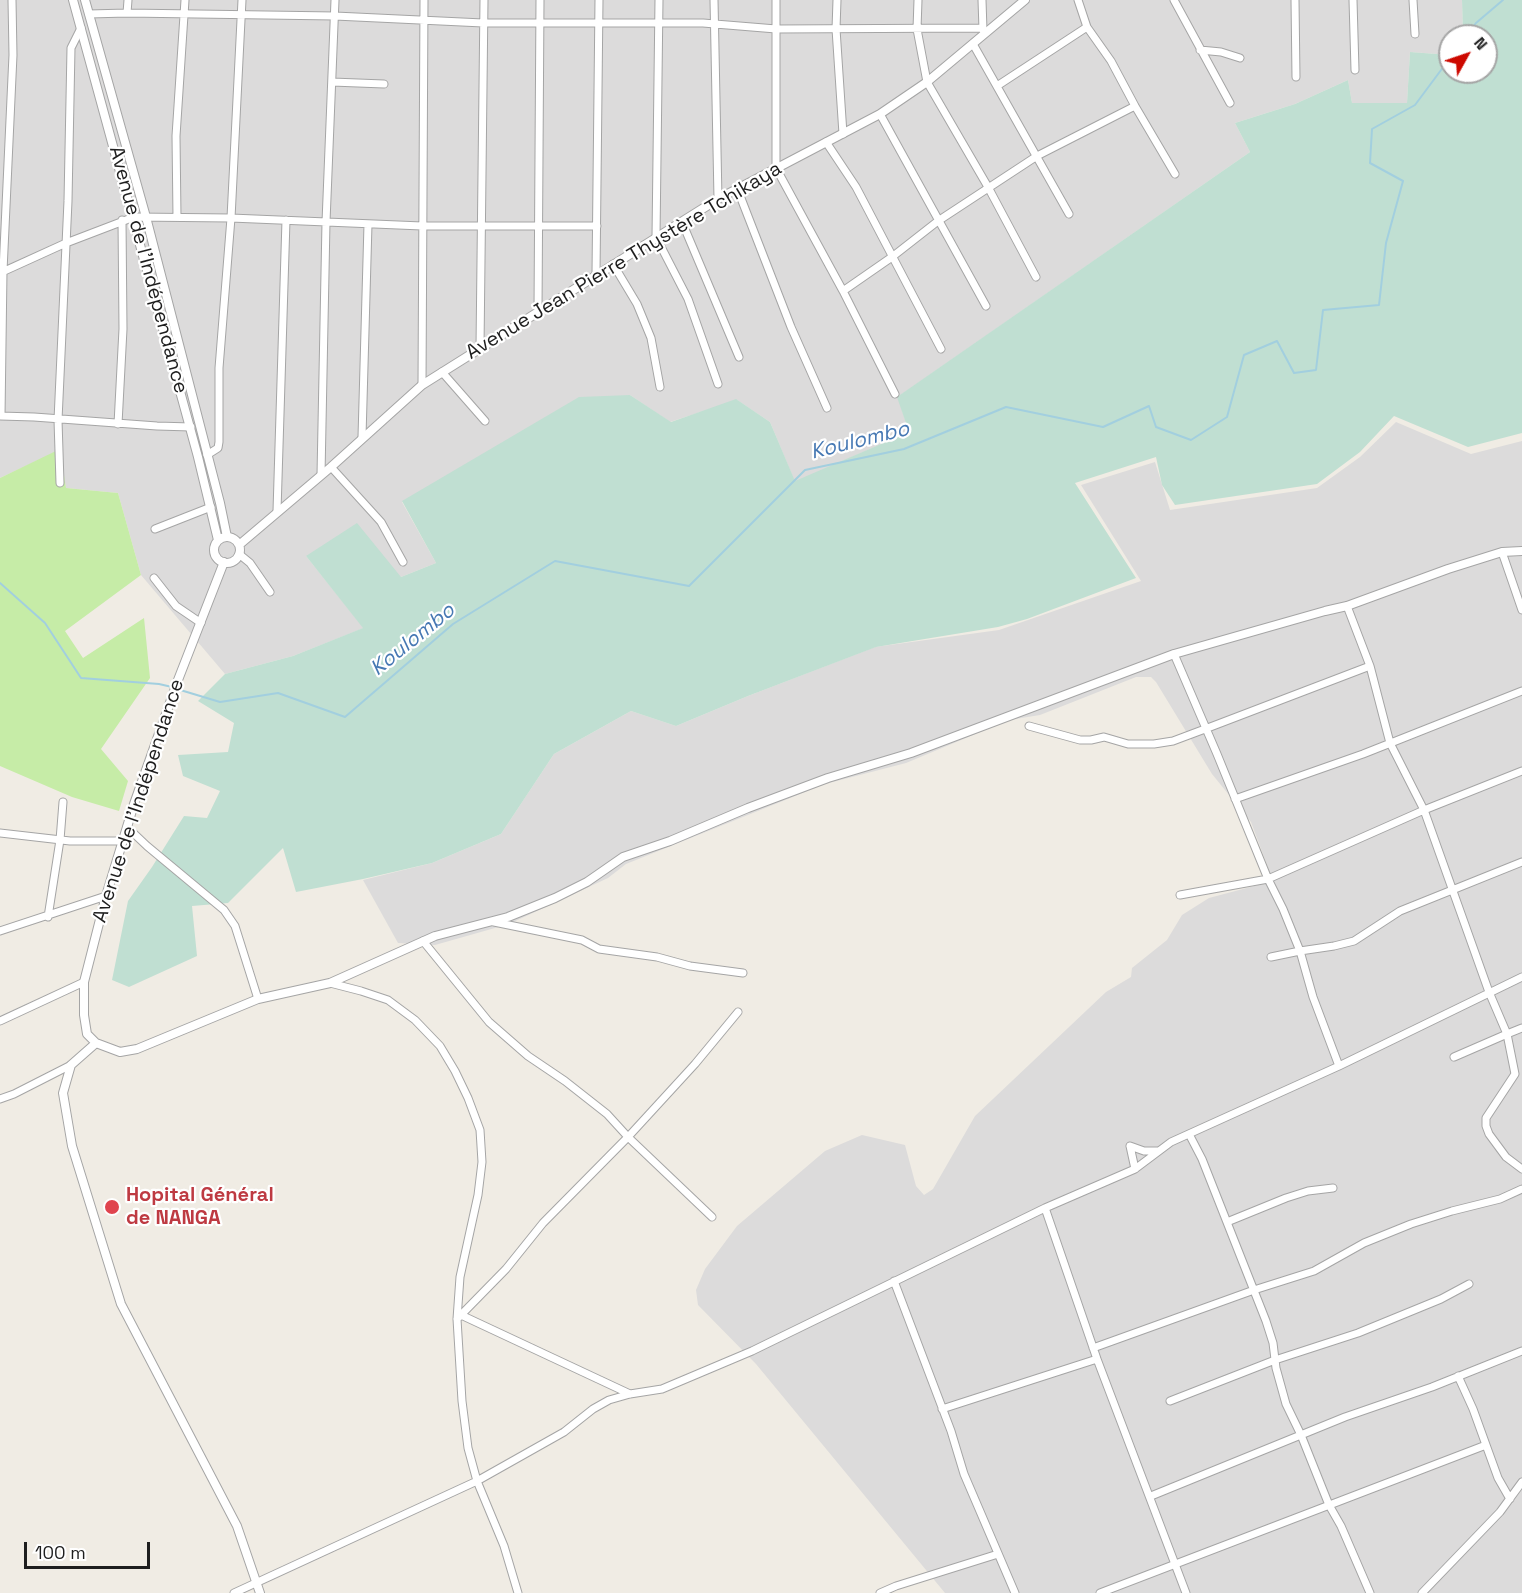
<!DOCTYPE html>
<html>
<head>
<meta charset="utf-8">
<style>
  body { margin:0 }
  #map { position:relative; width:1522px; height:1593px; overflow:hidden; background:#f0ece4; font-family:"Space Grotesk",sans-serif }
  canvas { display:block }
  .north { position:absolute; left:1438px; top:24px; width:60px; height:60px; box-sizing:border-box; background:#fff; border:2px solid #a5a5a5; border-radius:50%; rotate:50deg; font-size:16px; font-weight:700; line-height:24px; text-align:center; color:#1e1e1e }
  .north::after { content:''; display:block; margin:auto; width:21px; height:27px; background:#cd0900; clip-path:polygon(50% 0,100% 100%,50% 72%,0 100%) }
  .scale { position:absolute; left:24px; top:1542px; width:126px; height:27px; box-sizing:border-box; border:3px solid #1e1e1e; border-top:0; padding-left:8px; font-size:18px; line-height:21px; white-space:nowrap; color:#1e1e1e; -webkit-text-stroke:4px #fff; paint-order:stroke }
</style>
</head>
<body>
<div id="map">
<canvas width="1522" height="1593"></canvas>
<div class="north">N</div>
<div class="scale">100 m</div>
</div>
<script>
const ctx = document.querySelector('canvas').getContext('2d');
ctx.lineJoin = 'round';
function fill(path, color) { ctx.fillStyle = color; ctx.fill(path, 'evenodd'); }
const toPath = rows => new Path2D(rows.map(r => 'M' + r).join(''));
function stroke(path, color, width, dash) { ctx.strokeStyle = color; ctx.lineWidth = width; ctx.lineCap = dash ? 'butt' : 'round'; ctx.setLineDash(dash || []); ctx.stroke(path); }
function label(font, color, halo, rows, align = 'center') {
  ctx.font = font + ' "Space Grotesk",sans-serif'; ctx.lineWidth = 4.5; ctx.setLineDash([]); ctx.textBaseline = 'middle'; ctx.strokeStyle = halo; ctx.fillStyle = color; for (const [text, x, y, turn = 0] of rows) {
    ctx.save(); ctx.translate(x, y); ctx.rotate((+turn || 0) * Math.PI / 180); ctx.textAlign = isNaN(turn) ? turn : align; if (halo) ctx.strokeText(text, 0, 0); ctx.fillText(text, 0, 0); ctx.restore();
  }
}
const residential = toPath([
  [0,0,1462,0,1463,36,1450,36,1450,55,1410,52,1407,103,1352,103,1348,80,1295,104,1235,123,1250,152,898,397,909,432,795,482,770,422,737,400,670,422,630,395,402,502,436,563,401,577,306,556,364,628,293,656,225,674,141,575,118,493,66,488,60,450,0,478],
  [1396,422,1471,454,1522,441,1522,1593,945,1593,756,1364,698,1305,696,1290,705,1269,737,1226,825,1151,862,1135,905,1145,916,1186,924,1195,933,1189,975,1116,1106,992,1131,977,1132,968,1167,940,1182,915,1209,898,1273,881,1251,822,1212,774,1156,682,1151,677,1136,677,1040,715,1009,720,906,763,825,784,626,864,608,878,509,924,435,945,398,943,363,880,432,863,501,834,554,754,631,711,676,726,748,696,875,647,999,630,1141,581,1081,485,1155,462,1170,510,1317,488,1360,457]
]);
const grass = toPath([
  [60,449,66,488,118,493,141,575,65,631,83,658,144,618,150,678,101,749,128,781,119,811,72,797,0,766,0,478]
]);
const wetland = toPath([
  [1462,0,1522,0,1522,433,1468,447,1394,416,1360,452,1317,484,1175,505,1162,485,1156,457,1075,483,1136,578,1027,619,998,627,876,647,748,696,676,726,631,711,554,754,501,834,432,863,363,879,296,892,283,848,228,903,192,906,197,956,129,987,112,980,128,901,152,867,184,816,207,818,220,791,183,776,178,755,228,752,234,723,198,701,225,674,293,656,363,628,306,556,357,523,401,577,436,563,402,501,579,397,630,395,671,422,736,399,770,422,795,481,909,432,897,397,1250,152,1235,123,1295,104,1348,80,1352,103,1407,103,1410,52,1450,55,1450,72,1486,72,1486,36,1463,36]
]);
const stream = toPath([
  [1466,36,1476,23,1503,0],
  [0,583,45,623,81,678,159,684,172,687],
  [177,689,220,702,278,693,345,717,453,624,555,561,689,586,805,470,904,449,1006,407,1103,427,1149,406,1156,427,1191,440,1227,417,1244,355,1277,341,1294,373,1316,370,1323,310,1379,305,1386,243,1403,181,1370,163,1372,129,1415,105,1450,58]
]);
const minor = toPath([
  [659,0,656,237,688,299,718,384],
  [714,0,718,199],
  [776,0,776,168,843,291,895,394],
  [837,0,836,29,843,134],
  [918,0,917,29,927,82,988,187,1036,277],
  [982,0,983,30],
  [1078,0,1087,27,1111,61,1135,106,1175,174],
  [1174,0,1230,103],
  [1295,0,1296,77],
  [1353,0,1355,70],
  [1413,0,1415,34],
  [127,13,128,0],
  [89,14,127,13,335,16,483,23,703,23,776,29,983,28],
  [973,44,1069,214],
  [1200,50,1221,52,1240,58],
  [332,82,384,84],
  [997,86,1087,27],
  [880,114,986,306],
  [826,142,856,187,941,349],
  [737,188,791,327,827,408],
  [177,217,176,136,185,0],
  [682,222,739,357],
  [613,264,637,304,651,338,660,387],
  [0,273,66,243,134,217,231,218,422,226,597,226],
  [596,274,599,0],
  [843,291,892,257,938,221,1037,156,1135,106],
  [538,311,540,0],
  [480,348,484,0],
  [442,372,485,421],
  [422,385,424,0],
  [0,416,34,417,157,426,191,427],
  [1,416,3,271,13,55,12,0],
  [118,424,123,329,122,220],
  [362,437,368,224],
  [207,455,218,448,219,442,219,368,231,218,242,0],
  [331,467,381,522,403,562],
  [321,475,326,222,335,0],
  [60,483,58,420,68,201,71,48,81,28],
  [277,511,286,220],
  [155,529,211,507],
  [1502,552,1522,610],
  [239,554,250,563,270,592],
  [154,578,176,606,201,623],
  [1347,606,1370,666,1390,743,1424,810,1489,992,1507,1034,1454,1057],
  [1174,654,1217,754,1268,879,1283,909,1300,951,1271,957],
  [1029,726,1080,740,1091,740,1104,737,1128,744,1154,744,1173,741,1205,729,1370,666],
  [1235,799,1363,754,1522,691],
  [127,827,147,846,224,910,235,926,258,999],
  [0,833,70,841,123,841],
  [1180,895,1268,879,1424,810,1522,771],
  [48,917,60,840,63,802],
  [494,922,582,940,599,949,657,957,690,966,743,973],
  [0,931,106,896],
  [423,941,489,1022,528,1056,565,1081,607,1114,628,1137,712,1217],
  [330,983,361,991,388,1000,415,1020,440,1046,455,1071,468,1098,480,1130,482,1162,478,1195,460,1277,457,1319,462,1401,468,1448,477,1481,504,1546,518,1593],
  [0,1021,84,982],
  [1522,1028,1507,1034,1515,1074,1486,1118,1486,1126,1489,1134,1506,1157,1522,1169],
  [1339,1066,1313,997,1300,951,1334,946,1354,941,1400,911,1522,862],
  [0,1099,14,1094,71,1065],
  [1189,1134,1202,1159,1266,1321,1273,1343,1276,1368,1286,1404,1301,1435,1329,1505,1341,1526,1370,1593],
  [1130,1146,1144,1151,1157,1151],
  [1130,1146,1135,1169],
  [1045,1208,1097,1359,1186,1593],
  [1227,1222,1286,1198,1308,1191,1333,1188],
  [894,1281,951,1431,964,1474,1015,1593],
  [461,1315,630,1394],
  [457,1319,506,1269,543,1223,628,1137,695,1064,738,1012],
  [1093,1348,1254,1290,1314,1271,1364,1243,1411,1224,1452,1211,1500,1199,1522,1189],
  [1458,1376,1473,1409,1498,1478,1510,1499],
  [1170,1401,1275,1360,1358,1333,1441,1299,1469,1284],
  [942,1409,1097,1359],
  [1151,1496,1345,1417,1432,1387,1522,1351],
  [234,1593,477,1481,564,1432,593,1409,609,1400,630,1394,662,1389,752,1351,1045,1208,1135,1169,1171,1142,1339,1066,1522,977],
  [880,1593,896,1586,998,1554],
  [1100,1593,1486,1445],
  [1422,1593,1500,1512,1522,1482]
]);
const tertiary = toPath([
  [73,0,198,457,218,540],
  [85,0,146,217,220,503,227,537],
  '214 550a13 13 0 1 1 26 0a13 13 0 1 1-26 0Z',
  [239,545,331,467,422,385,718,199,880,114,927,82,1025,0],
  [224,562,178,680,134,804,106,896,84,982,84,1015,87,1034,96,1043,120,1052,137,1049,258,999,330,983,435,936,508,917,555,898,587,882,623,857,670,841,748,808,828,778,911,753,1174,654,1325,611,1347,606,1448,569,1502,552,1522,551],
  [96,1043,71,1065,63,1093,72,1146,121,1304,237,1526,260,1593]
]);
const markers = [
  [112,1207,8,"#e0444e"]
];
const streetNames = [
  ["Avenue Jean Pierre Thystère Tchikaya",624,261,-31],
  ["Avenue de l'Indépendance",148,270,75],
  ["Avenue de l'Indépendance",139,801,-72]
];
const healthNames = [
  ["Hopital Général",126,1196],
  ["de NANGA",126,1219]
];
const waterNames = [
  ["Koulombo",860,441,-14],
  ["Koulombo",413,640,-39]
];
fill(residential, '#dcdbdb');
fill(grass, '#c6eca7');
fill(wetland, '#c0dfd2');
stroke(stream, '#a2cfdf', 2);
stroke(minor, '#a5a5a5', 9);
stroke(tertiary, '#a5a5a5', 10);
stroke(minor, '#fff', 7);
stroke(tertiary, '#fff', 8);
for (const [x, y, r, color] of markers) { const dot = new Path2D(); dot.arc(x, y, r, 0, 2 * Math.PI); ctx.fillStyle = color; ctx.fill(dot); stroke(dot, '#fff', 2); }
label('20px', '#1e1e1e', '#fff', streetNames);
label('bold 20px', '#be3a42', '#fff', healthNames, 'left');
label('italic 21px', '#4678b3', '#fff', waterNames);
</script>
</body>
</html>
